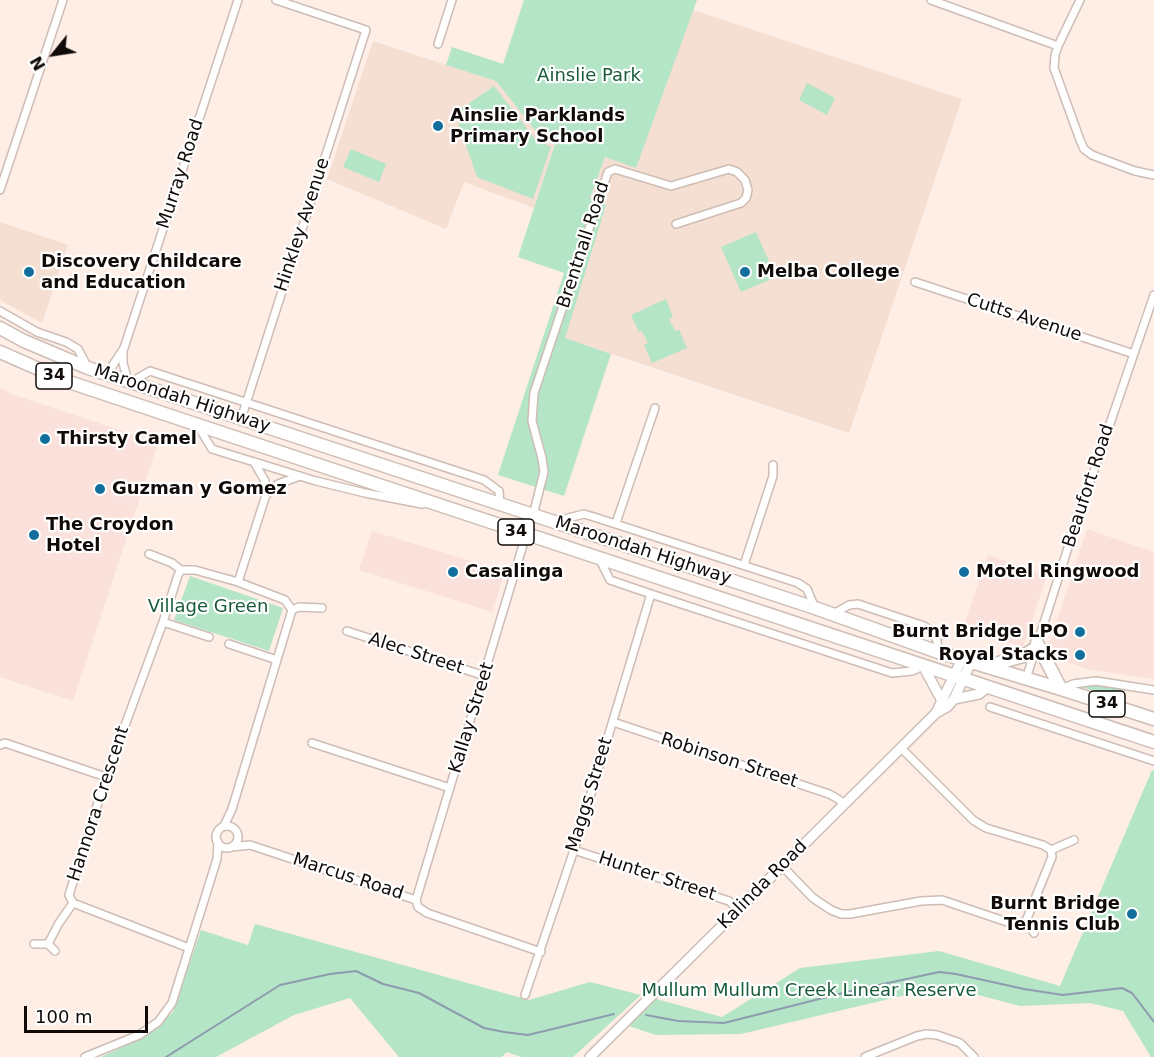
<!DOCTYPE html>
<html>
<head>
<meta charset="utf-8">
<style>
  body { margin:0 }
  #map { position:relative; width:1154px; height:1057px; overflow:hidden; background:#ffeee5; font-family:"DejaVu Sans",sans-serif }
  canvas { display:block }
  .north { position:absolute; left:24px; top:24px; width:60px; height:60px; -webkit-text-stroke:4px #fff; paint-order:stroke; rotate:240deg; font-size:16px; font-weight:700; line-height:24px; text-align:center; color:#100b08 }
  .north::after { content:''; display:block; margin:auto; width:21px; height:27px; background:#100b08; clip-path:polygon(50% 0,100% 100%,50% 72%,0 100%) }
  .scale { position:absolute; left:24px; top:1006px; width:124px; height:27px; box-sizing:border-box; border:3px solid #100b08; border-top:0; padding-left:8px; font-size:18px; line-height:21px; white-space:nowrap; color:#100b08; -webkit-text-stroke:4px #fff; paint-order:stroke }
</style>
</head>
<body>
<div id="map">
<canvas width="1154" height="1057"></canvas>
<div class="north">N</div>
<div class="scale">100 m</div>
</div>
<script>
const ctx = document.querySelector('canvas').getContext('2d');
ctx.lineJoin = 'round';
function fill(path, color) { ctx.fillStyle = color; ctx.fill(path, 'evenodd'); }
const toPath = rows => new Path2D(rows.map(r => 'M' + r).join(''));
function stroke(path, color, width, dash) { ctx.strokeStyle = color; ctx.lineWidth = width; ctx.lineCap = dash ? 'butt' : 'round'; ctx.setLineDash(dash || []); ctx.stroke(path); }
function label(font, color, halo, rows, align = 'center') {
  ctx.font = font + ' "DejaVu Sans",sans-serif'; ctx.lineWidth = 4.5; ctx.setLineDash([]); ctx.textBaseline = 'middle'; ctx.strokeStyle = halo; ctx.fillStyle = color; for (const [text, x, y, turn = 0] of rows) {
    ctx.save(); ctx.translate(x, y); ctx.rotate((+turn || 0) * Math.PI / 180); ctx.textAlign = isNaN(turn) ? turn : align; if (halo) ctx.strokeText(text, 0, 0); ctx.fillText(text, 0, 0); ctx.restore();
  }
}
const commercial = toPath([
  [0,388,12,394,158,443,73,701,0,677],
  [1087,529,1154,552,1154,679,1091,670,1055,658,1048,648],
  [372,531,505,571,492,612,359,570],
  [988,555,1047,575,1023,647,963,628]
]);
const education = toPath([
  [693,10,962,99,849,433,564,338,606,205,590,199,605,157,636,167],
  [373,41,496,81,539,135,555,144,534,208,464,182,446,229,327,179],
  [0,222,68,245,42,323,0,300]
]);
const green = toPath([
  [524,0,697,0,636,168,605,157,590,198,606,205,565,338,611,354,564,496,498,475,564,273,518,257,555,144,539,135,496,81,446,65,452,47,503,64],
  [807,83,835,98,827,115,799,100],
  [494,86,535,139,551,147,533,199,477,177,455,113],
  [351,149,386,164,379,182,343,167],
  [756,232,776,277,741,292,721,247],
  [666,299,673,317,669,319,675,331,679,330,687,348,652,363,644,345,648,343,642,331,639,332,631,315],
  [190,576,283,608,269,651,174,620],
  [1095,684,1125,690,1121,702,1080,686],
  [1152,770,1154,771,1154,1057,1151,1057,1123,1011,1090,1003,1020,1006,944,986,741,1034,656,1035,623,1024,649,997,722,1017,800,968,939,951,1060,986],
  [255,924,529,1000,590,982,641,995,573,1057,521,1057,507,1052,502,1057,399,1057,350,998,294,1015,216,1057,101,1057,146,1036,158,1027,173,1012,201,930,248,945]
]);
const stream = toPath([
  [646,1015,678,1021,724,1023,851,991,939,972,956,974,1024,989,1063,995,1122,988,1132,993,1154,1022],
  [166,1057,280,985,330,974,356,971,383,984,419,993,484,1028,504,1032,528,1035,614,1014]
]);
const street = toPath([
  [931,0,1058,46],
  [1080,0,1058,46,1055,55,1054,68,1080,140,1084,149,1092,155,1135,171,1154,175],
  [438,44,452,0],
  [0,190,63,0],
  [915,282,1134,354],
  [0,311,37,332,66,342,78,349,87,366],
  [123,350,123,363,128,381],
  [109,375,113,365,124,348,238,0],
  [131,382,150,371,159,374,484,480,499,491,500,504],
  [241,419,366,30,276,0],
  [198,426,212,449,316,481,365,493,422,504],
  [266,495,278,484,300,476],
  [533,515,544,472,542,458,532,421,534,393,608,172,615,169,671,186,729,169,737,172,745,180,748,190,746,198,741,203,676,224],
  [556,521,584,514,594,517,798,583,807,589,815,608],
  [616,523,655,408],
  [149,554,172,563,181,570],
  [599,558,610,580,651,594,892,673,912,671,923,666],
  [744,565,773,476,773,465],
  [292,610,299,607,322,608],
  [833,614,849,605,858,604,924,626,932,631,937,641,938,652],
  [163,622,209,637],
  [347,631,485,676],
  [229,644,277,660],
  [1026,679,1074,529,1154,295],
  [1061,689,1073,684,1096,681,1154,690],
  [990,707,1154,761],
  [613,722,829,794,838,799,844,804],
  [312,743,450,788],
  [0,745,5,743,106,777],
  [224,826,232,809,292,610,285,600,238,582,266,495,265,481,254,462],
  '216 837a11 11 0 1 1 22 0a11 11 0 1 1-22 0Z',
  [232,847,250,845,416,900,418,907,427,913,541,952],
  [574,850,729,901,738,909],
  [1051,850,1074,840],
  [782,866,813,898,831,910,841,914,850,914,921,901,942,900,1016,925,1026,921,1052,857,1051,850,1043,845,986,828,973,820,901,748],
  [416,900,526,535],
  [1026,921,1034,933],
  [34,944,48,944,55,951],
  [48,944,59,923,73,903],
  [189,948,73,903,69,895,106,777,163,622,178,575,181,570,195,570,238,582],
  [525,995,574,850,651,594],
  [85,1057,139,1035,158,1022,172,1003,217,859,218,842],
  [865,1057,917,1036,927,1034,937,1035,960,1043,974,1057]
]);
const secondary = toPath([
  [923,666,941,699],
  [954,699,979,694,988,687],
  [936,713,962,659],
  [590,1057,936,713,947,707,954,699,971,662]
]);
const highway = toPath([
  [0,328,24,341,88,368,815,608,938,652,1061,689,1154,719],
  [0,352,66,381,189,422,1154,742],
  [1037,643,1061,689],
  [988,666,1023,656,1036,648]
]);
const markers = [
  [438,126,6,"#126e9d"],
  [29,272,6,"#126e9d"],
  [745,272,6,"#126e9d"],
  [45,439,6,"#126e9d"],
  [100,489,6,"#126e9d"],
  [34,535,6,"#126e9d"],
  [453,572,6,"#126e9d"],
  [964,572,6,"#126e9d"],
  [1080,632,6,"#126e9d"],
  [1080,655,6,"#126e9d"],
  [1132,914,6,"#126e9d"]
];
const shields = [
  [54,376,36],
  [516,532,36],
  [1107,704,36]
];
const shieldNames = [
  ["34",54,376],
  ["34",516,532],
  ["34",1107,704]
];
const parkNames = [
  ["Ainslie Park",589,76],
  ["Village Green",208,607],
  ["Mullum Mullum Creek Linear Reserve",809,991]
];
const poiNames = [
  ["Ainslie Parklands",450,116],
  ["Primary School",450,137],
  ["Discovery Childcare",41,262],
  ["and Education",41,283],
  ["Melba College",757,272],
  ["Thirsty Camel",57,439],
  ["Guzman y Gomez",112,489],
  ["The Croydon",46,525],
  ["Hotel",46,546],
  ["Casalinga",465,572],
  ["Motel Ringwood",976,572],
  ["Burnt Bridge LPO",1068,632,"right"],
  ["Royal Stacks",1068,655,"right"],
  ["Burnt Bridge",1120,904,"right"],
  ["Tennis Club",1120,925,"right"]
];
const streetNames = [
  ["Murray Road",181,174,-72],
  ["Hinkley Avenue",303,225,-72],
  ["Brentnall Road",584,245,-72],
  ["Cutts Avenue",1024,318,18],
  ["Maroondah Highway",182,399,18],
  ["Beaufort Road",1089,486,-72],
  ["Maroondah Highway",643,551,18],
  ["Alec Street",416,654,18],
  ["Kallay Street",472,718,-73],
  ["Robinson Street",729,761,18],
  ["Maggs Street",590,795,-73],
  ["Hannora Crescent",99,804,-72],
  ["Marcus Road",348,877,18],
  ["Hunter Street",657,877,18],
  ["Kalinda Road",763,885,-45]
];
fill(commercial, '#fbe1db');
fill(education, '#f4dfd2');
fill(green, '#b3e5c6');
stroke(stream, '#8d9caf', 2);
stroke(street, '#cdbdb4', 10);
stroke(secondary, '#cdbdb4', 12);
stroke(highway, '#cdbdb4', 15);
stroke(street, '#fff', 7);
stroke(secondary, '#fff', 9);
stroke(highway, '#fff', 12);
for (const [x, y, r, color] of markers) { const dot = new Path2D(); dot.arc(x, y, r, 0, 2 * Math.PI); ctx.fillStyle = color; ctx.fill(dot); stroke(dot, '#fff', 2); }
for (const [x, y, w] of shields) { const box = new Path2D(); box.roundRect(x - w / 2, y - 13, w, 26, 4.5); ctx.fillStyle = '#fff'; ctx.fill(box); stroke(box, '#100b08', 1.5); }
label('bold 16px', '#100b08', null, shieldNames);
label('18px', '#175b39', '#fff', parkNames);
label('bold 18px', '#100b08', '#fff', poiNames, 'left');
label('18px', '#100b08', '#fff', streetNames);
</script>
</body>
</html>
